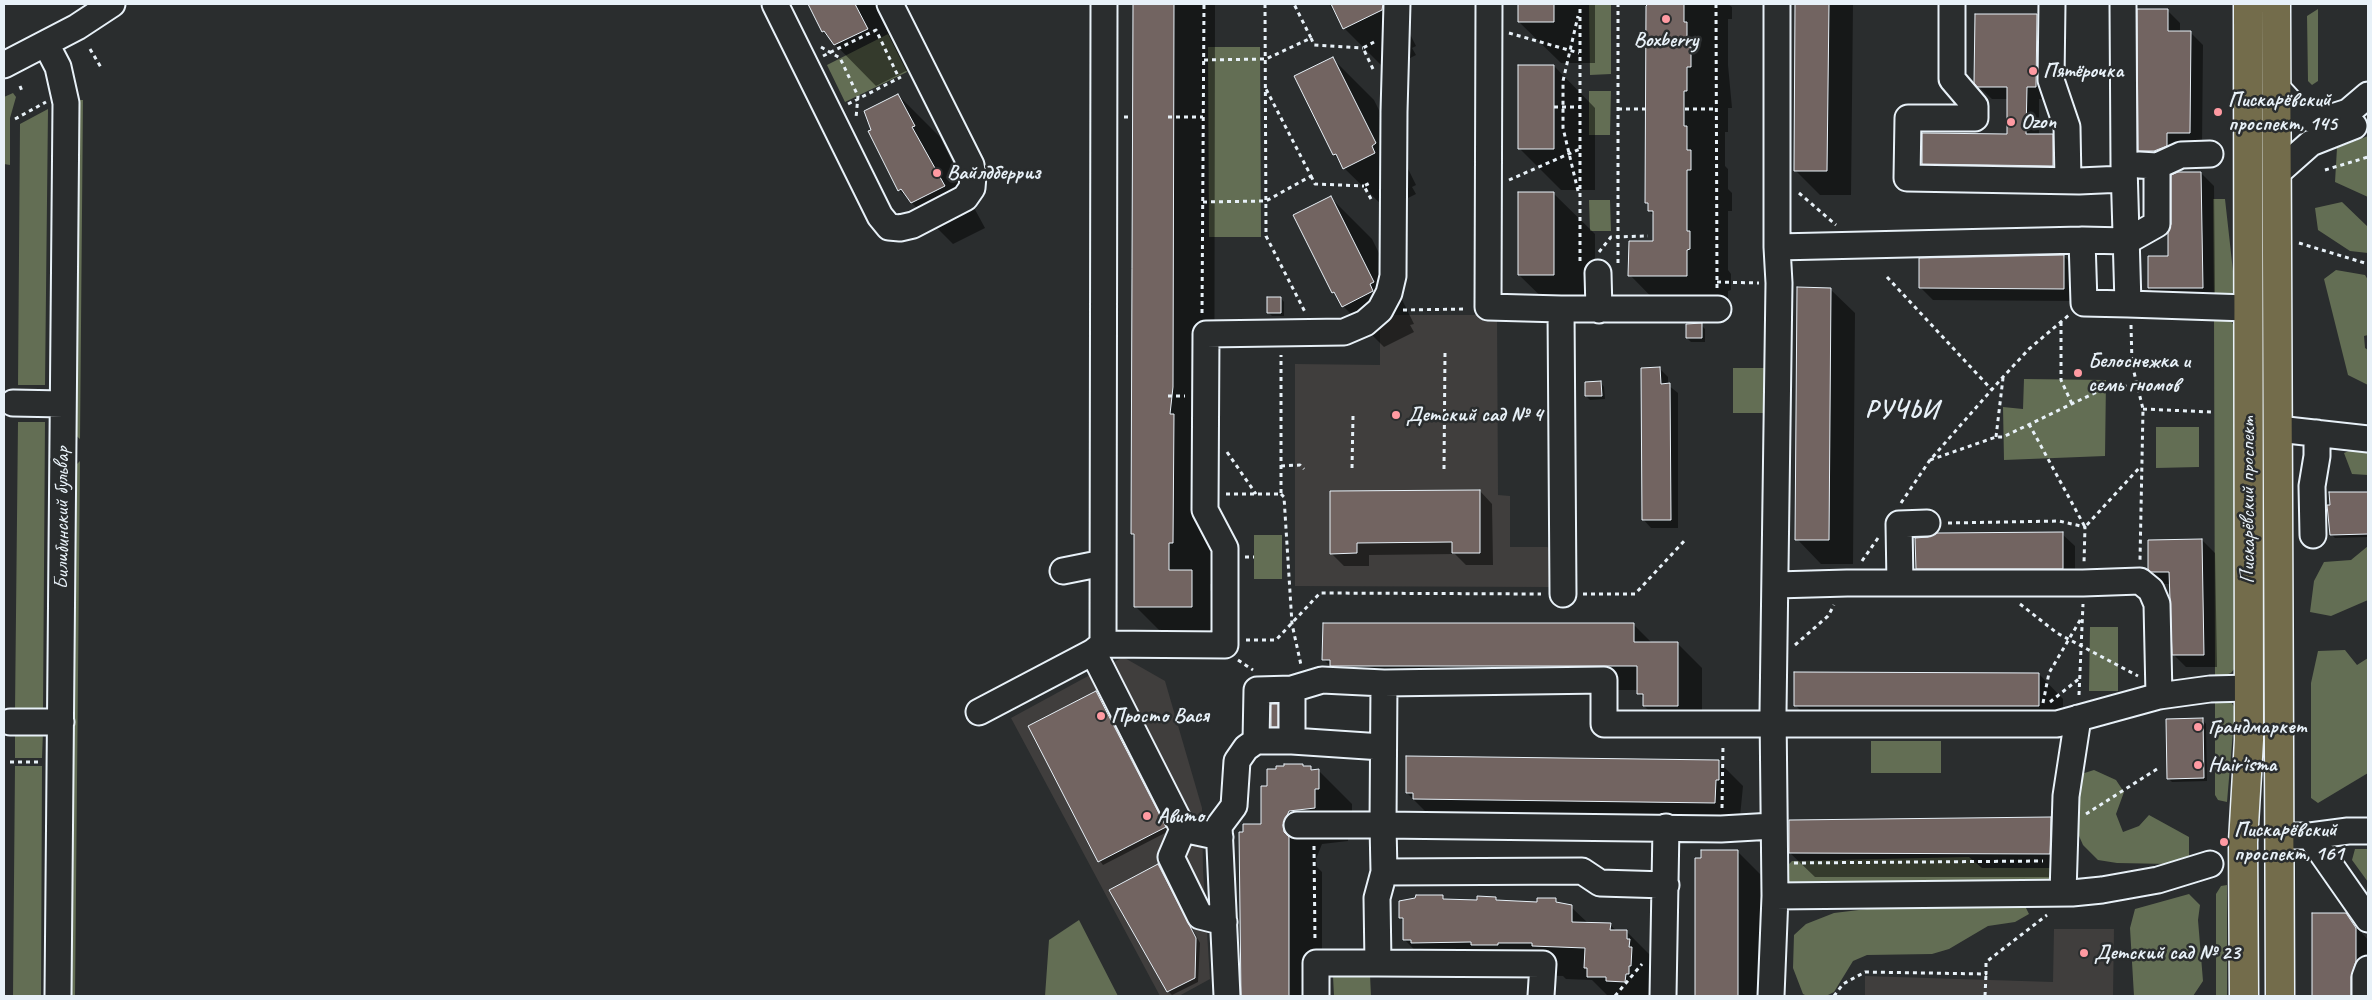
<!DOCTYPE html>
<html>
<head>
<meta charset="utf-8">
<style>
  body { margin:0 }
  #map { position:relative; width:2372px; height:1000px; overflow:hidden; background:#2a2d2e; font-family:Caveat,sans-serif }
  canvas { display:block }
  .frame { position:absolute; inset:0; border:5px solid #e8f1f8; pointer-events:none }
</style>
</head>
<body>
<div id="map">
<canvas width="2372" height="1000"></canvas>
<div class="frame"></div>
</div>
<script>
const ctx = document.querySelector('canvas').getContext('2d');
ctx.lineJoin = 'round';
function fill(path, color) { ctx.fillStyle = color; ctx.fill(path, 'evenodd'); }
const toPath = rows => new Path2D(rows.map(r => 'M' + r).join(''));
function stroke(path, color, width, dash) { ctx.strokeStyle = color; ctx.lineWidth = width; ctx.lineCap = dash ? 'butt' : 'round'; ctx.setLineDash(dash || []); ctx.stroke(path); }
function label(font, color, halo, rows, align = 'center') {
  ctx.font = font + ' Caveat,sans-serif'; ctx.lineWidth = 5; ctx.setLineDash([]); ctx.textBaseline = 'middle'; ctx.strokeStyle = halo; ctx.fillStyle = color; for (const [text, x, y, turn = 0] of rows) {
    ctx.save(); ctx.translate(x, y); ctx.rotate((+turn || 0) * Math.PI / 180); ctx.textAlign = isNaN(turn) ? turn : align; if (halo) ctx.strokeText(text, 0, 0); ctx.fillText(text, 0, 0); ctx.restore();
  }
}
const built = toPath([
  [1390,315,1497,315,1498,495,1510,496,1510,547,1547,547,1552,549,1553,587,1295,586,1295,364,1380,365,1380,324],
  [1123,657,1165,681,1202,808,1203,870,1210,979,1179,996,1160,996,1011,718],
  [2054,929,2114,929,2113,996,1865,996,1865,976,2053,982]
]);
const green = toPath([
  [1589,4,1611,4,1611,74,1590,75],
  [2318,9,2318,81,2312,85,2308,81,2307,16],
  [888,34,907,72,845,102,827,65],
  [1208,47,1260,47,1261,237,1209,237],
  [1589,91,1611,91,1610,135,1589,135],
  [13,93,16,97,10,118,10,165,4,164,4,97],
  [75,100,83,100,80,439,72,432],
  [48,109,45,385,18,385,20,124],
  [2368,136,2368,197,2335,182,2337,148],
  [2213,199,2225,199,2234,280,2234,291,2229,298,2214,301],
  [1589,200,1610,200,1611,231,1590,231],
  [2342,202,2368,227,2368,253,2350,251,2318,230,2315,208],
  [2336,270,2365,275,2368,280,2368,335,2364,336,2365,348,2368,350,2368,385,2348,375,2324,279],
  [2214,315,2230,319,2234,326,2235,668,2231,673,2220,677,2215,676],
  [1733,368,1766,368,1766,413,1733,413],
  [2024,379,2106,380,2105,456,2004,460,2003,407,2023,409],
  [18,422,45,422,43,710,15,710],
  [2156,427,2199,427,2199,467,2156,468],
  [2365,444,2368,447,2368,475,2352,474,2344,453],
  [80,461,75,996,68,996,72,469],
  [1254,535,1282,535,1282,579,1254,579],
  [2368,546,2368,600,2331,616,2310,612,2314,581,2324,562,2351,560],
  [2090,627,2118,627,2118,691,2089,691],
  [2345,650,2357,665,2368,658,2368,773,2318,803,2311,798,2311,683,2318,651],
  [2215,697,2229,699,2235,708,2227,802,2218,800,2215,795],
  [15,731,43,731,42,758,15,758],
  [1871,741,1941,741,1941,773,1871,773],
  [15,766,42,766,41,996,13,996],
  [2094,770,2116,780,2124,792,2116,814,2123,832,2139,826,2149,815,2189,837,2189,858,2170,864,2117,863,2098,860,2083,845,2073,822,2078,775],
  [2355,849,2368,849,2368,882,2352,860],
  [1969,857,1982,868,2053,868,2057,877,2050,885,1785,885,1782,871,1792,861],
  [2227,885,2227,996,2216,996,2216,894,2221,886],
  [2189,894,2200,905,2198,920,2203,981,2193,996,2134,996,2130,928,2135,909],
  [2021,906,2026,908,2029,914,2015,922,1988,926,1949,949,1932,954,1867,955,1853,961,1834,992,1826,996,1807,996,1803,994,1793,968,1794,935,1806,924,1834,913,1867,909],
  [1079,920,1118,996,1045,996,1049,940],
  [1370,975,1371,996,1334,996,1333,976]
]);
const shadow = toPath([
  [809,4,875,4,897,27,905,53,901,55,908,70,876,86,823,32],
  [1134,4,1215,4,1214,584,1210,584,1210,590,1233,613,1233,648,1177,648,1135,606,1135,537,1132,534],
  [1329,4,1395,4,1416,46,1412,48,1416,55,1386,70,1344,28],
  [1519,4,1595,4,1595,63,1561,63,1519,22],
  [1649,4,1728,4,1732,7,1732,19,1728,19,1728,65,1732,108,1728,108,1728,132,1725,132,1725,166,1728,169,1728,189,1732,193,1732,211,1728,211,1728,270,1731,274,1731,290,1728,291,1728,317,1671,317,1630,275,1654,242,1654,216,1649,211,1649,205,1647,202],
  [1796,4,1853,4,1851,195,1820,195,1795,170],
  [2168,11,2180,23,2180,32,2190,32,2203,45,2202,145,2152,163,2140,150],
  [2036,15,2049,28,2049,99,2039,99,2039,135,2052,135,2065,148,2066,178,1936,176,1923,163,2008,135,2008,99,1992,99,1978,86],
  [1333,59,1374,100,1416,185,1412,187,1416,194,1386,209,1344,168,1334,154],
  [1554,66,1595,108,1595,190,1561,190,1519,148],
  [898,95,940,137,955,168,953,169,985,228,953,244,899,190],
  [2201,173,2214,186,2215,300,2162,300,2149,288,2170,257],
  [1553,193,1595,234,1595,316,1561,316,1519,275],
  [1330,197,1372,239,1414,324,1410,325,1414,332,1384,347,1343,306,1333,292],
  [2064,256,2076,269,2076,301,1933,300,1920,287],
  [1830,289,1855,313,1853,564,1821,564,1797,539],
  [1281,298,1284,302,1284,316,1272,316,1268,312],
  [1701,325,1705,329,1705,342,1691,342,1687,338],
  [1660,369,1668,377,1668,385,1678,393,1678,528,1651,528,1643,519],
  [1601,383,1604,387,1605,399,1590,400,1586,396],
  [1480,491,1492,504,1493,565,1466,565,1455,554,1369,555,1369,566,1344,566,1331,553],
  [2368,493,2368,537,2335,538,2331,534],
  [2062,534,2075,546,2075,581,1929,581,1917,568],
  [2202,540,2215,553,2217,667,2186,667,2174,655,2171,584,2165,584,2149,569],
  [1633,624,1652,643,1677,643,1702,668,1702,730,1669,730,1644,706,1644,699,1638,693,1638,690,1356,690,1324,660],
  [2039,674,2063,699,2063,730,1820,730,1795,705],
  [1096,692,1169,831,1103,865,1100,861],
  [1277,705,1281,709,1281,730,1276,730,1272,726],
  [2203,720,2206,724,2207,781,2172,782,2168,778],
  [1718,761,1743,786,1739,827,1431,817,1407,793],
  [1302,765,1314,771,1319,771,1352,804,1352,822,1348,821,1348,841,1322,844,1316,859,1317,867,1322,872,1322,996,1242,996,1240,834,1262,825,1268,787],
  [2050,818,2075,842,2074,877,1815,877,1790,853],
  [1738,852,1762,876,1762,996,1696,996,1696,859],
  [1158,865,1200,943,1198,982,1172,995,1168,991],
  [1442,896,1446,900,1478,901,1495,898,1499,901,1538,903,1555,900,1560,904,1571,907,1589,924,1610,925,1617,931,1627,932,1660,965,1665,996,1608,996,1592,980,1566,979,1563,976,1532,975,1531,978,1506,978,1502,975,1446,976,1443,973,1437,973,1404,939,1404,922,1400,918],
  [2314,914,2345,914,2368,940,2367,996,2314,996]
]);
const building = toPath([
  [808,4,855,4,868,29,834,45,824,31,822,32,808,4],
  [1133,4,1174,4,1173,387,1170,414,1174,414,1173,543,1169,543,1169,570,1192,570,1192,607,1134,607,1134,534,1131,534,1133,4],
  [1331,4,1383,4,1382,10,1343,29,1331,4],
  [1518,4,1554,4,1554,22,1518,22,1518,4],
  [1648,4,1684,4,1684,22,1687,22,1687,47,1691,47,1691,67,1687,67,1687,91,1684,91,1684,126,1687,126,1687,150,1691,150,1691,170,1687,170,1687,231,1690,231,1690,249,1687,250,1687,276,1628,276,1629,241,1653,241,1653,211,1648,211,1648,203,1645,203,1646,6,1648,4],
  [1795,4,1829,4,1827,171,1794,171,1795,4],
  [2137,9,2168,9,2168,31,2191,31,2190,133,2167,133,2167,146,2154,151,2138,151,2137,9],
  [1975,14,2037,14,2036,87,2027,87,2026,134,2053,134,2053,166,1922,164,1922,133,2007,134,2007,87,1977,87,1974,83,1975,14],
  [1333,57,1376,143,1372,146,1375,153,1343,169,1336,154,1333,155,1294,76,1333,57],
  [1518,65,1554,65,1554,149,1518,149,1518,65],
  [898,94,915,126,912,127,945,186,911,203,901,189,898,191,868,131,871,130,864,111,898,94],
  [2178,172,2201,172,2203,288,2148,288,2148,256,2168,256,2168,233,2171,224,2171,175,2178,172],
  [1518,192,1554,192,1554,275,1518,275,1518,192],
  [1331,196,1374,282,1370,284,1373,291,1342,307,1334,292,1332,293,1293,215,1331,196],
  [2064,255,2064,289,1919,288,1919,258,2064,255],
  [1797,287,1831,288,1829,540,1795,540,1797,287],
  [1267,297,1281,297,1281,313,1267,313,1267,297],
  [1702,323,1702,338,1686,338,1686,324,1702,323],
  [1660,367,1661,384,1670,383,1671,520,1642,520,1641,368,1660,367],
  [1601,381,1602,396,1585,396,1585,382,1601,381],
  [1480,490,1480,553,1452,553,1452,542,1357,543,1357,553,1330,554,1330,491,1480,490],
  [2329,492,2368,492,2368,534,2330,535,2327,505,2330,505,2329,492],
  [2063,532,2063,569,1916,569,1915,538,1928,537,1937,533,2063,532],
  [2202,539,2204,655,2172,655,2169,572,2151,572,2148,569,2148,540,2202,539],
  [1323,623,1634,623,1634,642,1678,642,1678,706,1643,706,1643,694,1637,694,1637,666,1330,666,1330,660,1322,660,1323,623],
  [1794,672,2039,673,2039,706,1794,706,1794,672],
  [1096,691,1166,827,1098,862,1028,726,1096,691],
  [1271,704,1278,704,1278,727,1271,727,1271,704],
  [2203,718,2204,778,2167,779,2166,719,2203,718],
  [1406,756,1719,760,1719,780,1716,780,1715,803,1413,799,1413,793,1406,793,1406,756],
  [1284,764,1303,764,1303,766,1311,766,1311,770,1319,769,1319,789,1315,789,1315,808,1289,811,1283,825,1284,832,1289,837,1289,996,1241,996,1239,832,1243,832,1243,824,1261,824,1261,786,1267,786,1267,769,1276,769,1276,766,1284,766,1284,764],
  [2051,817,2050,854,1789,853,1789,820,2051,817],
  [1701,850,1738,850,1738,996,1695,996,1695,858,1701,858,1701,850],
  [1158,864,1196,938,1195,978,1167,992,1109,890,1158,864],
  [1416,895,1443,895,1443,899,1477,900,1477,896,1496,897,1496,900,1537,902,1537,898,1556,898,1556,902,1572,905,1572,922,1611,923,1610,930,1627,930,1627,939,1630,939,1629,947,1632,947,1631,966,1629,966,1629,974,1626,974,1625,982,1606,981,1606,977,1587,977,1587,968,1584,968,1585,948,1532,946,1532,943,1498,943,1498,945,1471,945,1471,942,1411,943,1411,940,1403,940,1403,918,1399,918,1399,901,1415,898,1416,895],
  [2312,913,2346,913,2356,928,2356,961,2351,977,2351,996,2312,996,2312,913]
]);
const path = toPath([
  [1265,4,1266,236,1305,312],
  [1716,4,1717,288],
  [1509,33,1579,53],
  [1311,38,1314,45,1363,48],
  [821,47,840,58,858,96,856,118],
  [90,49,102,69],
  [823,56,876,30,899,78],
  [1204,60,1266,59,1311,38,1294,4],
  [1373,69,1363,48,1374,42],
  [20,86,22,91],
  [848,104,901,77],
  [1554,107,1580,107],
  [1618,109,1646,109],
  [1685,109,1716,109],
  [1124,117,1132,117],
  [1168,117,1203,117],
  [15,119,46,102],
  [2325,170,2368,157],
  [1311,176,1315,184,1364,186],
  [1509,180,1580,149],
  [1578,191,1563,128,1563,81,1578,16],
  [1799,193,1836,225],
  [1371,199,1364,186,1372,182],
  [1203,202,1266,201,1311,176,1266,89],
  [2299,243,2368,264],
  [1599,252,1611,237,1648,236],
  [1580,261,1580,4],
  [1618,263,1618,4],
  [1887,277,1992,390],
  [1717,282,1759,283],
  [1403,310,1467,309],
  [1202,313,1204,4],
  [2061,322,2061,380,2072,404],
  [2131,325,2132,364,2143,409,2140,560],
  [1168,396,1185,396],
  [2143,409,2211,412],
  [2029,424,2085,527,2140,467],
  [1996,437,2003,378],
  [1227,452,1256,494],
  [1930,460,1996,437,2003,437,2107,387,2137,386],
  [1281,466,1300,465,1304,469],
  [1352,468,1353,416],
  [1444,469,1445,353],
  [1226,494,1281,494,1281,355],
  [1281,494,1284,497,1292,624,1301,665],
  [1901,503,1930,460,2003,377,2029,349,2069,315],
  [1948,523,2059,521,2085,527,2084,563],
  [1245,557,1254,557],
  [1862,561,1878,538],
  [1583,594,1635,594,1686,539],
  [2020,604,2057,633,2138,676],
  [1246,640,1276,640,1320,593,1541,594],
  [1795,645,1828,616,1834,605],
  [1238,660,1253,670],
  [2079,695,2083,604],
  [2050,702,2080,678],
  [2043,703,2049,673,2082,617],
  [10,762,39,762],
  [1722,808,1723,745],
  [2086,814,2157,769],
  [1314,846,1315,942],
  [1794,863,2043,861],
  [1615,996,1642,964],
  [1834,996,1843,984,1865,972,1986,974,1986,962,2047,915],
  [1985,996,1986,974]
]);
const minor = toPath([
  [775,4,880,216,889,227,900,228,913,225,965,198,972,188,973,176,971,165,890,4],
  [1489,4,1488,307,1561,309],
  [1952,4,1952,79,1975,106,1975,118,1908,118,1907,178,2079,181,2124,179],
  [2052,4,2051,80,2067,127,2068,181],
  [2123,4,2124,165,2128,304,2247,308],
  [46,44,58,67,66,103,58,996],
  [4,65,77,27,112,4],
  [2276,87,2300,113,2311,119,2323,120,2348,112,2368,95],
  [2139,165,2157,166,2181,155,2210,154],
  [2276,174,2311,143,2354,126],
  [2082,240,2084,303,2128,304],
  [1777,247,2082,240,2127,241,2157,224,2157,166],
  [1598,273,1599,310],
  [13,403,63,404],
  [2278,429,2368,439],
  [2313,535,2312,486,2317,456,2317,433],
  [1063,571,1103,563],
  [1900,583,1899,524,1927,523],
  [1776,585,1847,583,2083,583,2140,581,2151,590,2157,604,2159,696],
  [1563,594,1561,309,1718,309],
  [1103,644,1104,4],
  [1093,652,1183,829,1220,837],
  [1384,683,1383,825,1721,829,1773,826],
  [979,712,1093,652,1103,644,1225,645,1225,548,1205,510,1206,334,1344,332,1365,323,1380,310,1389,293,1393,276,1394,112,1397,4],
  [10,722,61,722],
  [1256,741,1257,690,1292,689],
  [1292,741,1292,689,1322,680,1384,683,1604,680,1604,724,2057,724,2159,696,2210,689,2249,688],
  [1297,825,1383,825,1384,872,1377,898,1378,963,1543,964,1541,996],
  [1183,829,1171,857,1200,916,1224,922],
  [2279,836,2310,836,2368,919],
  [2310,836,2348,831,2368,831],
  [1384,872,1582,871,1600,883,1666,885],
  [2063,893,2066,796,2078,718],
  [1775,896,2072,893,2102,890,2158,880,2210,864],
  [1227,996,1219,826,1234,806,1237,761,1246,748,1256,741,1292,741,1382,747],
  [1316,996,1316,963,1378,963],
  [1663,996,1666,827],
  [1771,996,1775,896,1773,712,1779,283,1777,247,1777,4],
  [2365,996,2365,977,2368,969]
]);
const major = toPath([
  [2276,4,2280,996],
  [2244,996,2243,842,2249,740,2248,4]
]);
const markers = [
  [1666,19,5,"#ff9aa2"],
  [2033,71,5,"#ff9aa2"],
  [2218,112,5,"#ff9aa2"],
  [2011,122,5,"#ff9aa2"],
  [937,173,5,"#ff9aa2"],
  [2078,373,5,"#ff9aa2"],
  [1396,415,5,"#ff9aa2"],
  [1101,716,5,"#ff9aa2"],
  [2198,727,5,"#ff9aa2"],
  [2198,765,5,"#ff9aa2"],
  [1147,816,5,"#ff9aa2"],
  [2224,842,5,"#ff9aa2"],
  [2084,953,5,"#ff9aa2"]
];
const poiNames = [
  ["Boxberry",1666,40,"center"],
  ["Пятёрочка",2043,71],
  ["Пискарёвский",2228,100],
  ["проспект, 145",2228,124],
  ["Ozon",2021,122],
  ["Вайлдберриз",947,173],
  ["Белоснежка и",2088,361],
  ["семь гномов",2088,385],
  ["Детский сад № 4",1406,415],
  ["Просто Вася",1111,716],
  ["Грандмаркет",2208,727],
  ["Hair'isma",2208,765],
  ["Авито",1157,816],
  ["Пискарёвский",2234,830],
  ["проспект, 161",2234,854],
  ["Детский сад № 23",2094,953]
];
const streetNames = [
  ["Пискарёвский проспект",2248,500,-90],
  ["Билибинский бульвар",62,518,-90]
];
const districtNames = [
  ["РУЧЬИ",1902,410]
];
fill(built, '#403e3d');
fill(green, '#636e54');
fill(shadow, '#0007');
fill(building, '#726461');
stroke(building, '#e8f1f8', 1);
stroke(minor, '#e8f1f8', 29);
stroke(major, '#e8f1f8', 31);
stroke(path, '#e8f1f8', 3, [4, 4]);
stroke(minor, '#2a2d2e', 25);
stroke(major, '#736c4b', 28);
for (const [x, y, r, color] of markers) { const dot = new Path2D(); dot.arc(x, y, r, 0, 2 * Math.PI); ctx.fillStyle = color; ctx.fill(dot); stroke(dot, '#2a2d2e', 2); }
label('bold 21px', '#e8f1f8', '#2a2d2e', poiNames, 'left');
label('21px', '#e8f1f8', '#2a2d2e', streetNames);
ctx.letterSpacing = '1px';
label('bold 26px', '#e8f1f8', '#2a2d2e', districtNames);
ctx.letterSpacing = '0px';
</script>
</body>
</html>
